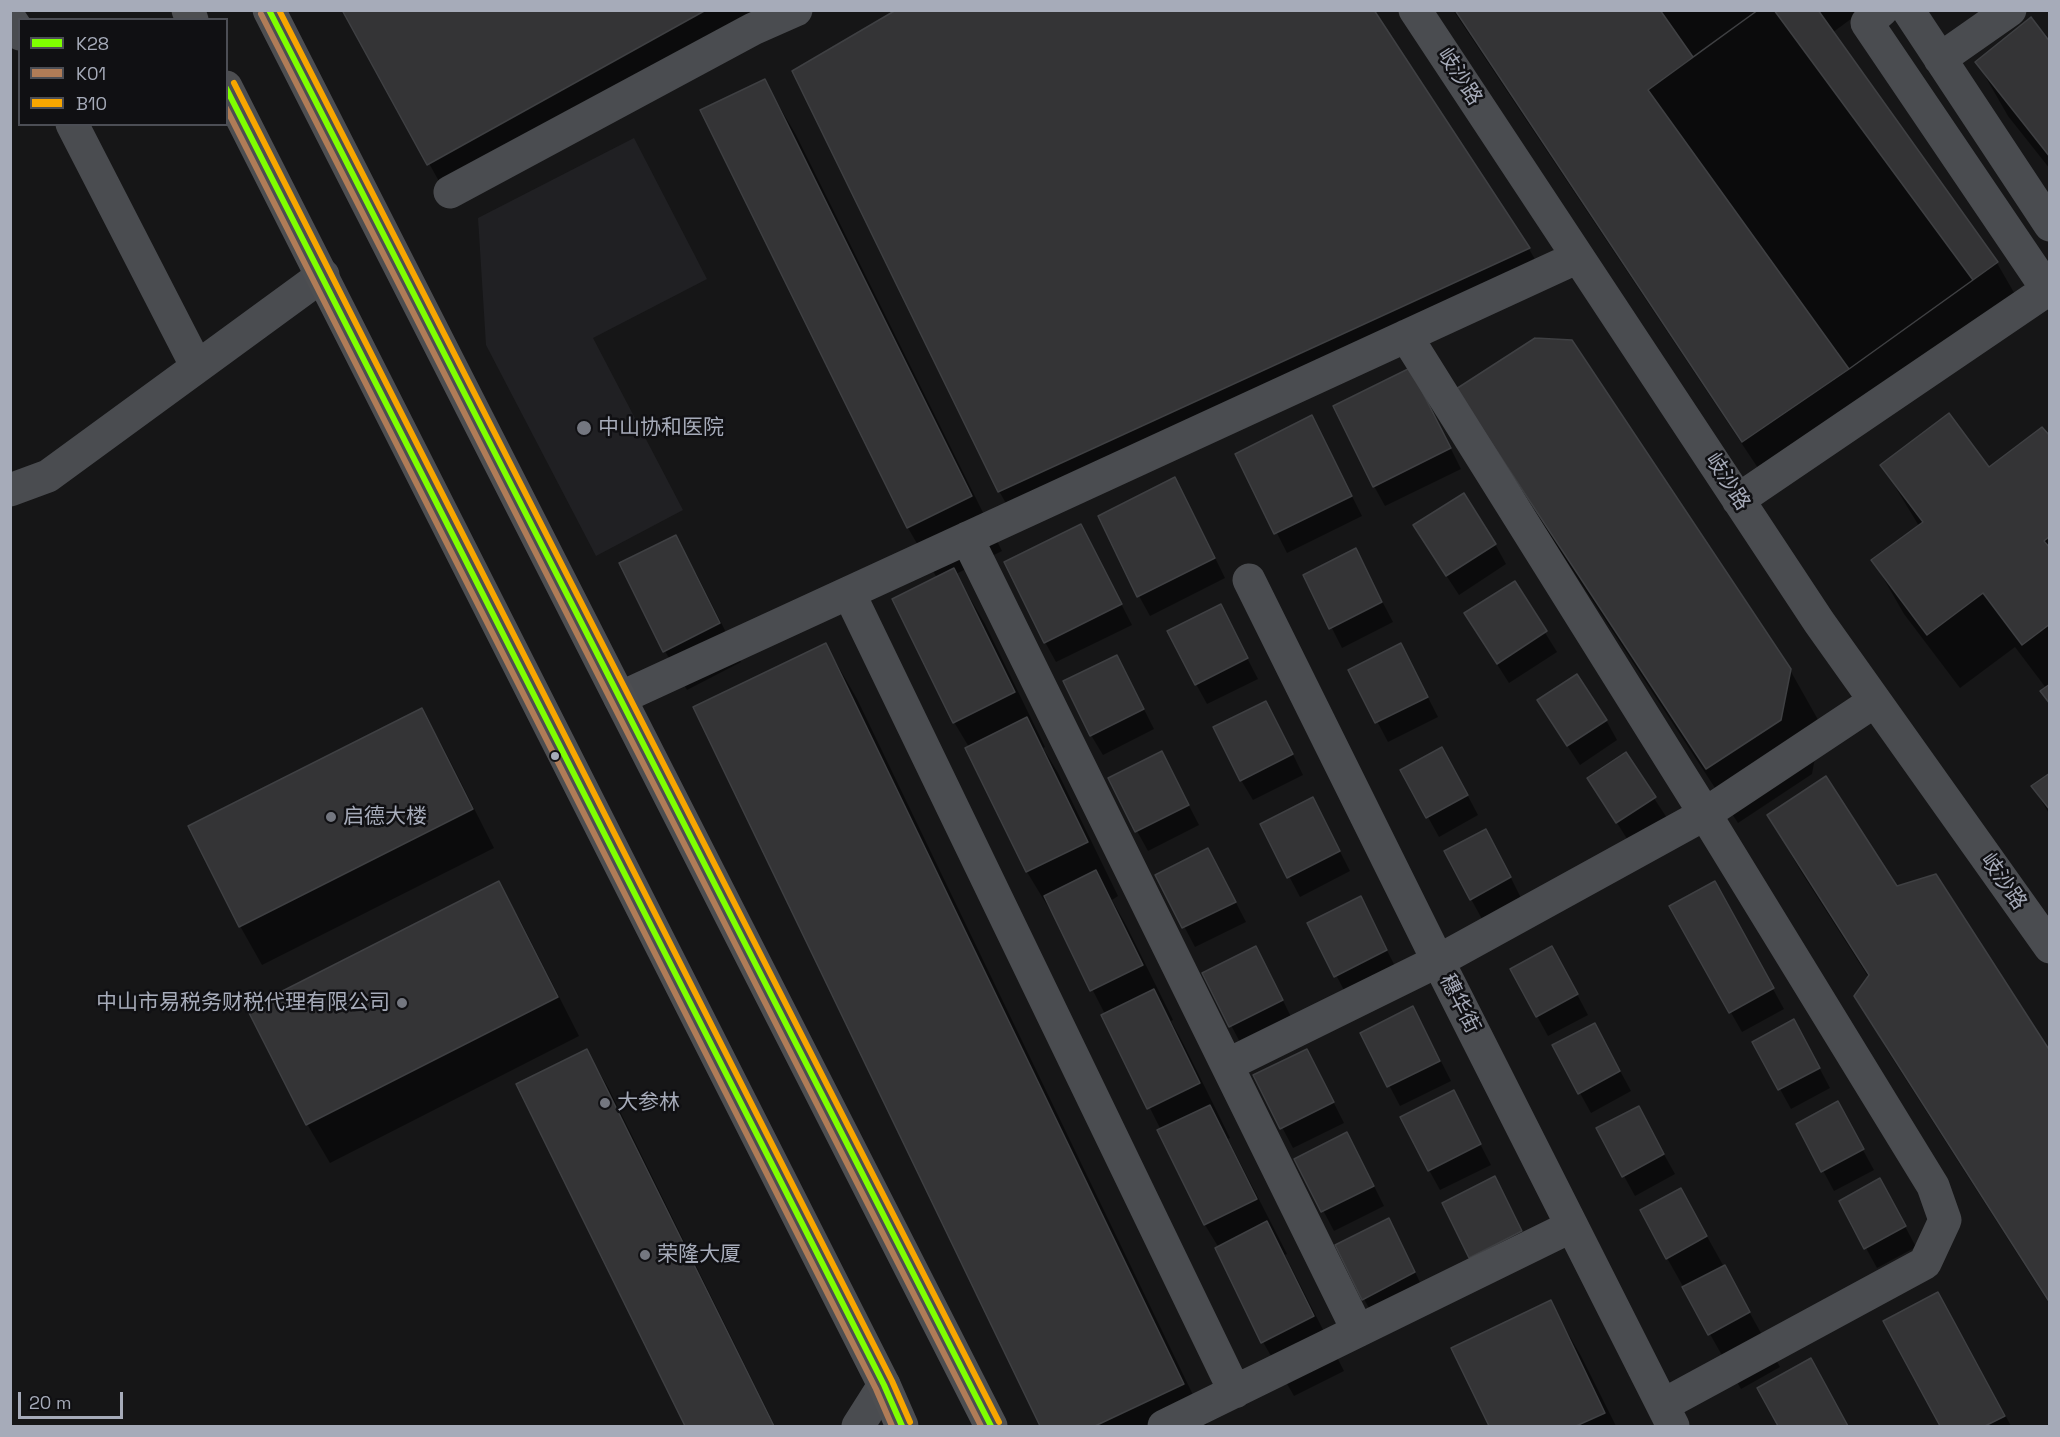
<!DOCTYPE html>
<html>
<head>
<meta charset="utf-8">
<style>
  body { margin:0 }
  #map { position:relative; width:2060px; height:1437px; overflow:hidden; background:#161617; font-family:"Space Grotesk",sans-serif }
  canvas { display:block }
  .frame { position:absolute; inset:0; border:12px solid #a6abb9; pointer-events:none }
  .legend { position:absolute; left:18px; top:18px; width:210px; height:108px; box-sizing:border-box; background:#101013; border:2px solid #4c4e55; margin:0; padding:8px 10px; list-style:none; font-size:18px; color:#a6abb9 }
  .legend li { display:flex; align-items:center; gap:12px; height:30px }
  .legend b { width:30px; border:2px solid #4c4e55 }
  .scale { position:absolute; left:18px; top:1392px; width:105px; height:27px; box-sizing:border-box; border:3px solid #a6abb9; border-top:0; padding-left:8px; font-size:18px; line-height:21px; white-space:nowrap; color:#a6abb9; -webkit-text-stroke:4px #101013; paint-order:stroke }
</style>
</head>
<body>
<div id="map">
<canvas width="2060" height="1437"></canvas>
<div class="frame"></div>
<ul class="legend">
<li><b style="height:8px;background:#7fff00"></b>K28</li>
<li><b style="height:8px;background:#b07c57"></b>K01</li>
<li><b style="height:8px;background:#f7a600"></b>B10</li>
</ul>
<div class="scale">20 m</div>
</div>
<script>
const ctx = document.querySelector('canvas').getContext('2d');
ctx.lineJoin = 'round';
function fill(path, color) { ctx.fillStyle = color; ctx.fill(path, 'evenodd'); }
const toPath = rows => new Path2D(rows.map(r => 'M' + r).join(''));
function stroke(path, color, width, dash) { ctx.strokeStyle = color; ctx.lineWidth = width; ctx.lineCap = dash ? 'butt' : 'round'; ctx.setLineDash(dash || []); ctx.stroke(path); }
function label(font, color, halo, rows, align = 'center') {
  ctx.font = font + ' "Space Grotesk","Noto Sans SC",sans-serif'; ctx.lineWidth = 5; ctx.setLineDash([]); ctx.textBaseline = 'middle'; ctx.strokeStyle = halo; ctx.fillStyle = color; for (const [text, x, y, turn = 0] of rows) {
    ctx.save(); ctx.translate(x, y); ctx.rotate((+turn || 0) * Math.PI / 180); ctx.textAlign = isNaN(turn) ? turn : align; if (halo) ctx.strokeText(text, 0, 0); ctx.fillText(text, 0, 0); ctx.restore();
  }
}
const built = toPath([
  [634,138,707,279,593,338,683,510,596,556,486,345,478,218]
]);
const shadow = toPath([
  [344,10,798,10,451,203],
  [1373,10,1529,249,1551,287,1021,530,999,491],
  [1453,10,1863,10,1832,33,1997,263,2028,317,1882,422,1871,408,1766,480],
  [2050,44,2050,169,2008,116,1977,62],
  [764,80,796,135,1002,551,956,574,985,624,1045,747,1043,748,1058,773,1118,896,1112,900,1127,927,1173,1020,1171,1021,1184,1045,1230,1138,1228,1139,1287,1254,1285,1255,1344,1371,1294,1396,1263,1342,1219,1248,1205,1225,1159,1131,1161,1130,1103,1015,1105,1014,1059,925,1027,872,967,748,969,747,954,722,894,599,937,578,908,528,702,111],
  [1421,389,1461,469,1385,506,1374,486],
  [1312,417,1362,516,1287,553,1237,454],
  [2050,439,2050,704,2042,692,2046,688,2015,647,1960,688,1904,614,1873,560,1919,526,1882,465,1989,469],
  [1490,444,1790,670,1821,725,1812,774,1738,823],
  [1186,499,1225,578,1150,616,1139,596],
  [1081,526,1132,625,1056,662,1045,642],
  [675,537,697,575,741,662,687,690,665,651],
  [1495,544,1506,564,1459,595,1427,546],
  [1355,550,1393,622,1342,648,1305,575],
  [1514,583,1557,652,1509,683,1477,633],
  [1220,606,1258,679,1207,704,1196,684],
  [826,645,857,699,1208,1426,1042,1426,695,708],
  [1401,645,1438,717,1388,742,1350,670],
  [1127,676,1154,729,1103,755,1091,735],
  [422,710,444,749,494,848,262,965,240,926],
  [1606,720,1617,740,1580,765,1551,721],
  [1277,722,1303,775,1253,800,1241,780],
  [1625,754,1667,818,1629,842,1589,778],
  [1453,768,1478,815,1439,837,1402,770],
  [1172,773,1199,825,1148,851,1137,831],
  [2050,775,2050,815,2033,787],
  [1313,799,1350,871,1300,897,1262,825],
  [1769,816,1896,888,2050,1054,2050,1305,1887,1050,1856,996,1869,978,1800,870],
  [1497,850,1521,898,1482,919,1471,899],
  [1219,870,1246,922,1195,947,1157,875],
  [499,883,521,922,579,1036,330,1163,307,1124,249,1010],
  [1360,898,1397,970,1347,996,1309,923],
  [1725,902,1784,1009,1742,1032,1671,907],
  [1267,968,1293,1021,1242,1046,1204,974],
  [1563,968,1588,1015,1548,1036,1537,1016],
  [1424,1028,1451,1081,1400,1106,1362,1034],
  [1805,1041,1830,1088,1791,1109,1754,1042],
  [1606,1045,1631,1091,1591,1113,1580,1093],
  [587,1051,609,1089,775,1426,687,1426,518,1084],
  [1317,1070,1344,1123,1293,1148,1255,1076],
  [1453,1092,1491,1165,1440,1190,1429,1170],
  [1848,1123,1874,1170,1834,1191,1798,1124],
  [1648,1126,1675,1174,1635,1196,1624,1176],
  [1358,1154,1384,1206,1334,1231,1296,1159],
  [1495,1178,1533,1251,1481,1277,1470,1257],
  [1681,1190,1780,1367,1741,1389,1667,1258],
  [1891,1200,1916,1247,1877,1268,1866,1248],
  [1400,1240,1425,1293,1375,1319,1364,1299],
  [1937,1294,1969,1348,2011,1426,1942,1426,1885,1322],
  [1550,1302,1581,1356,1616,1426,1491,1426,1453,1348],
  [1759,1389,1839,1413,1846,1426,1779,1426]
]);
const building = toPath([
  [342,10,706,10,427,165,342,10],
  [896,10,1374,10,1530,248,998,492,792,71,896,10],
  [1455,10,1774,10,1973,280,1849,369,1742,442,1455,10],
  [1660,10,1758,10,1693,57,1660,10],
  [1758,10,1818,10,1998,262,1849,369,1648,90,1758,10],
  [2031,17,2050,42,2050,157,1975,62,2031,17],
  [765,79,972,496,907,528,700,110,765,79],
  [1535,338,1572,340,1791,669,1781,720,1706,769,1456,389,1535,338],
  [1410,368,1451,448,1373,487,1333,406,1410,368],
  [1949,413,1989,467,2042,427,2050,436,2050,536,2044,541,2050,548,2050,624,2022,645,1983,593,1927,635,1871,560,1923,522,1880,465,1949,413],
  [1312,415,1352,496,1274,534,1235,454,1312,415],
  [1175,477,1215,558,1137,597,1098,516,1175,477],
  [1464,493,1496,544,1446,576,1413,525,1464,493],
  [1081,524,1122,604,1044,643,1004,562,1081,524],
  [676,535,720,623,663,652,619,563,676,535],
  [1356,548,1382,602,1329,629,1303,575,1356,548],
  [954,568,1015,692,953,723,892,599,954,568],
  [1515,581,1547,631,1497,664,1464,613,1515,581],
  [1221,604,1248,658,1195,685,1167,631,1221,604],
  [826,643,1184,1384,1095,1426,1040,1426,693,707,826,643],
  [1401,643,1428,697,1375,723,1348,670,1401,643],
  [1117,655,1144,709,1090,736,1063,681,1117,655],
  [1577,674,1607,720,1567,746,1537,700,1577,674],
  [2050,684,2050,704,2040,691,2050,684],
  [1266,701,1293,754,1240,781,1213,727,1266,701],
  [422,708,473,809,239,927,188,826,422,708],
  [1027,717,1088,842,1026,872,965,748,1027,717],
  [1442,747,1468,795,1426,818,1400,770,1442,747],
  [1162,751,1189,805,1135,832,1108,778,1162,751],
  [1626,752,1656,797,1616,823,1587,778,1626,752],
  [2050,773,2050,810,2031,786,2050,773],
  [1826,776,1897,886,1936,874,2050,1051,2050,1303,1854,996,1869,975,1767,815,1826,776],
  [1313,797,1340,851,1287,878,1260,824,1313,797],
  [1486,829,1511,877,1470,900,1444,851,1486,829],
  [1208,848,1236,902,1182,928,1155,875,1208,848],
  [1096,870,1143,965,1090,991,1044,896,1096,870],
  [499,881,558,997,306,1125,247,1009,499,881],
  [1715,881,1774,988,1729,1013,1669,906,1715,881],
  [1361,896,1387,950,1334,977,1307,923,1361,896],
  [1256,946,1283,1000,1229,1027,1202,973,1256,946],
  [1552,946,1578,994,1536,1017,1510,969,1552,946],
  [1154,989,1200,1083,1147,1109,1101,1015,1154,989],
  [1413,1006,1440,1061,1387,1087,1360,1033,1413,1006],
  [1794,1019,1820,1068,1778,1090,1752,1042,1794,1019],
  [1595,1023,1620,1071,1578,1094,1552,1045,1595,1023],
  [587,1049,774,1426,685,1426,516,1084,587,1049],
  [1307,1049,1334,1102,1280,1129,1253,1075,1307,1049],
  [1454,1090,1481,1144,1428,1171,1400,1117,1454,1090],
  [1838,1101,1864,1149,1821,1172,1796,1124,1838,1101],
  [1210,1105,1257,1199,1204,1225,1157,1130,1210,1105],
  [1639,1106,1664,1154,1622,1177,1596,1128,1639,1106],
  [1347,1132,1374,1186,1321,1212,1294,1159,1347,1132],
  [1495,1176,1522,1231,1469,1258,1442,1203,1495,1176],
  [1880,1178,1906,1226,1864,1249,1839,1201,1880,1178],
  [1681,1188,1707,1236,1666,1259,1640,1210,1681,1188],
  [1389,1218,1415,1272,1362,1300,1335,1245,1389,1218],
  [1267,1221,1314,1316,1261,1343,1215,1248,1267,1221],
  [1725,1265,1750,1312,1708,1335,1682,1287,1725,1265],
  [1938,1292,2005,1416,1985,1426,1940,1426,1883,1321,1938,1292],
  [1551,1300,1605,1413,1576,1426,1489,1426,1451,1348,1551,1300],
  [1811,1358,1848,1426,1778,1426,1757,1388,1811,1358]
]);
const minor = toPath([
  [1415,10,1819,622,2050,947],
  [1882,10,1867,23,2047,289],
  [1908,10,2050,225],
  [10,19,20,34],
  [1940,59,2010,10],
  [72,124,197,367],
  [450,192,753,29,796,10],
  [1406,336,1705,814,1933,1186,1945,1220,1925,1263,1663,1405],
  [10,490,48,476,323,275],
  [1738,500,2050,288],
  [967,538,1358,1331],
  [1249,580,1438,961,1673,1426],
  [849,593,1235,1392],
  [620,698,1578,257],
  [1227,1065,1438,961,1705,814,1875,701],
  [858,1426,884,1385],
  [1164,1426,1572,1226]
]);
const major = toPath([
  [188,10,192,20],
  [269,10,991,1426],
  [226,87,884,1385,902,1426]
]);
const bus1 = toPath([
  [269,10,991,1426],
  [226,88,884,1385,902,1426]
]);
const bus2 = toPath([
  [261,14,981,1426],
  [226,108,876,1389,892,1426]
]);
const bus3 = toPath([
  [279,10,999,1422],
  [234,83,892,1381,910,1422]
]);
const markers = [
  [584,428,8,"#747780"],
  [555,756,5,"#a6abb9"],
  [331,817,6,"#747780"],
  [402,1003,6,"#747780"],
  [605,1103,6,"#747780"],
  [645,1255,6,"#747780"]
];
const streetNames = [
  ["岐沙路",1459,77,57],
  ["岐沙路",1727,482,57],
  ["岐沙路",2003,882,55],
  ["穗华街",1459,1004,63]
];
const poiNames = [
  ["中山协和医院",598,428],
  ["启德大楼",343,817],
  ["中山市易税务财税代理有限公司",390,1003,"right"],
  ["大参林",617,1103],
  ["荣隆大厦",657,1255]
];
fill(built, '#202023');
fill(shadow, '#0007');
fill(building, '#343436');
stroke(building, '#3f4043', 1.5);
stroke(minor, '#4a4c50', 33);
stroke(major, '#4d4e51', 33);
stroke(bus1, '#7fff00', 6);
stroke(bus2, '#b07c57', 6);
stroke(bus3, '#f7a600', 6);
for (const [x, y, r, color] of markers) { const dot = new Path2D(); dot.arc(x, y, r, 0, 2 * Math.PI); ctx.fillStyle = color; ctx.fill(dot); stroke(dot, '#101013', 2); }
label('21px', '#a6abb9', '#101013', streetNames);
label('21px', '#a6abb9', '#101013', poiNames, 'left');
</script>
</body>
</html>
